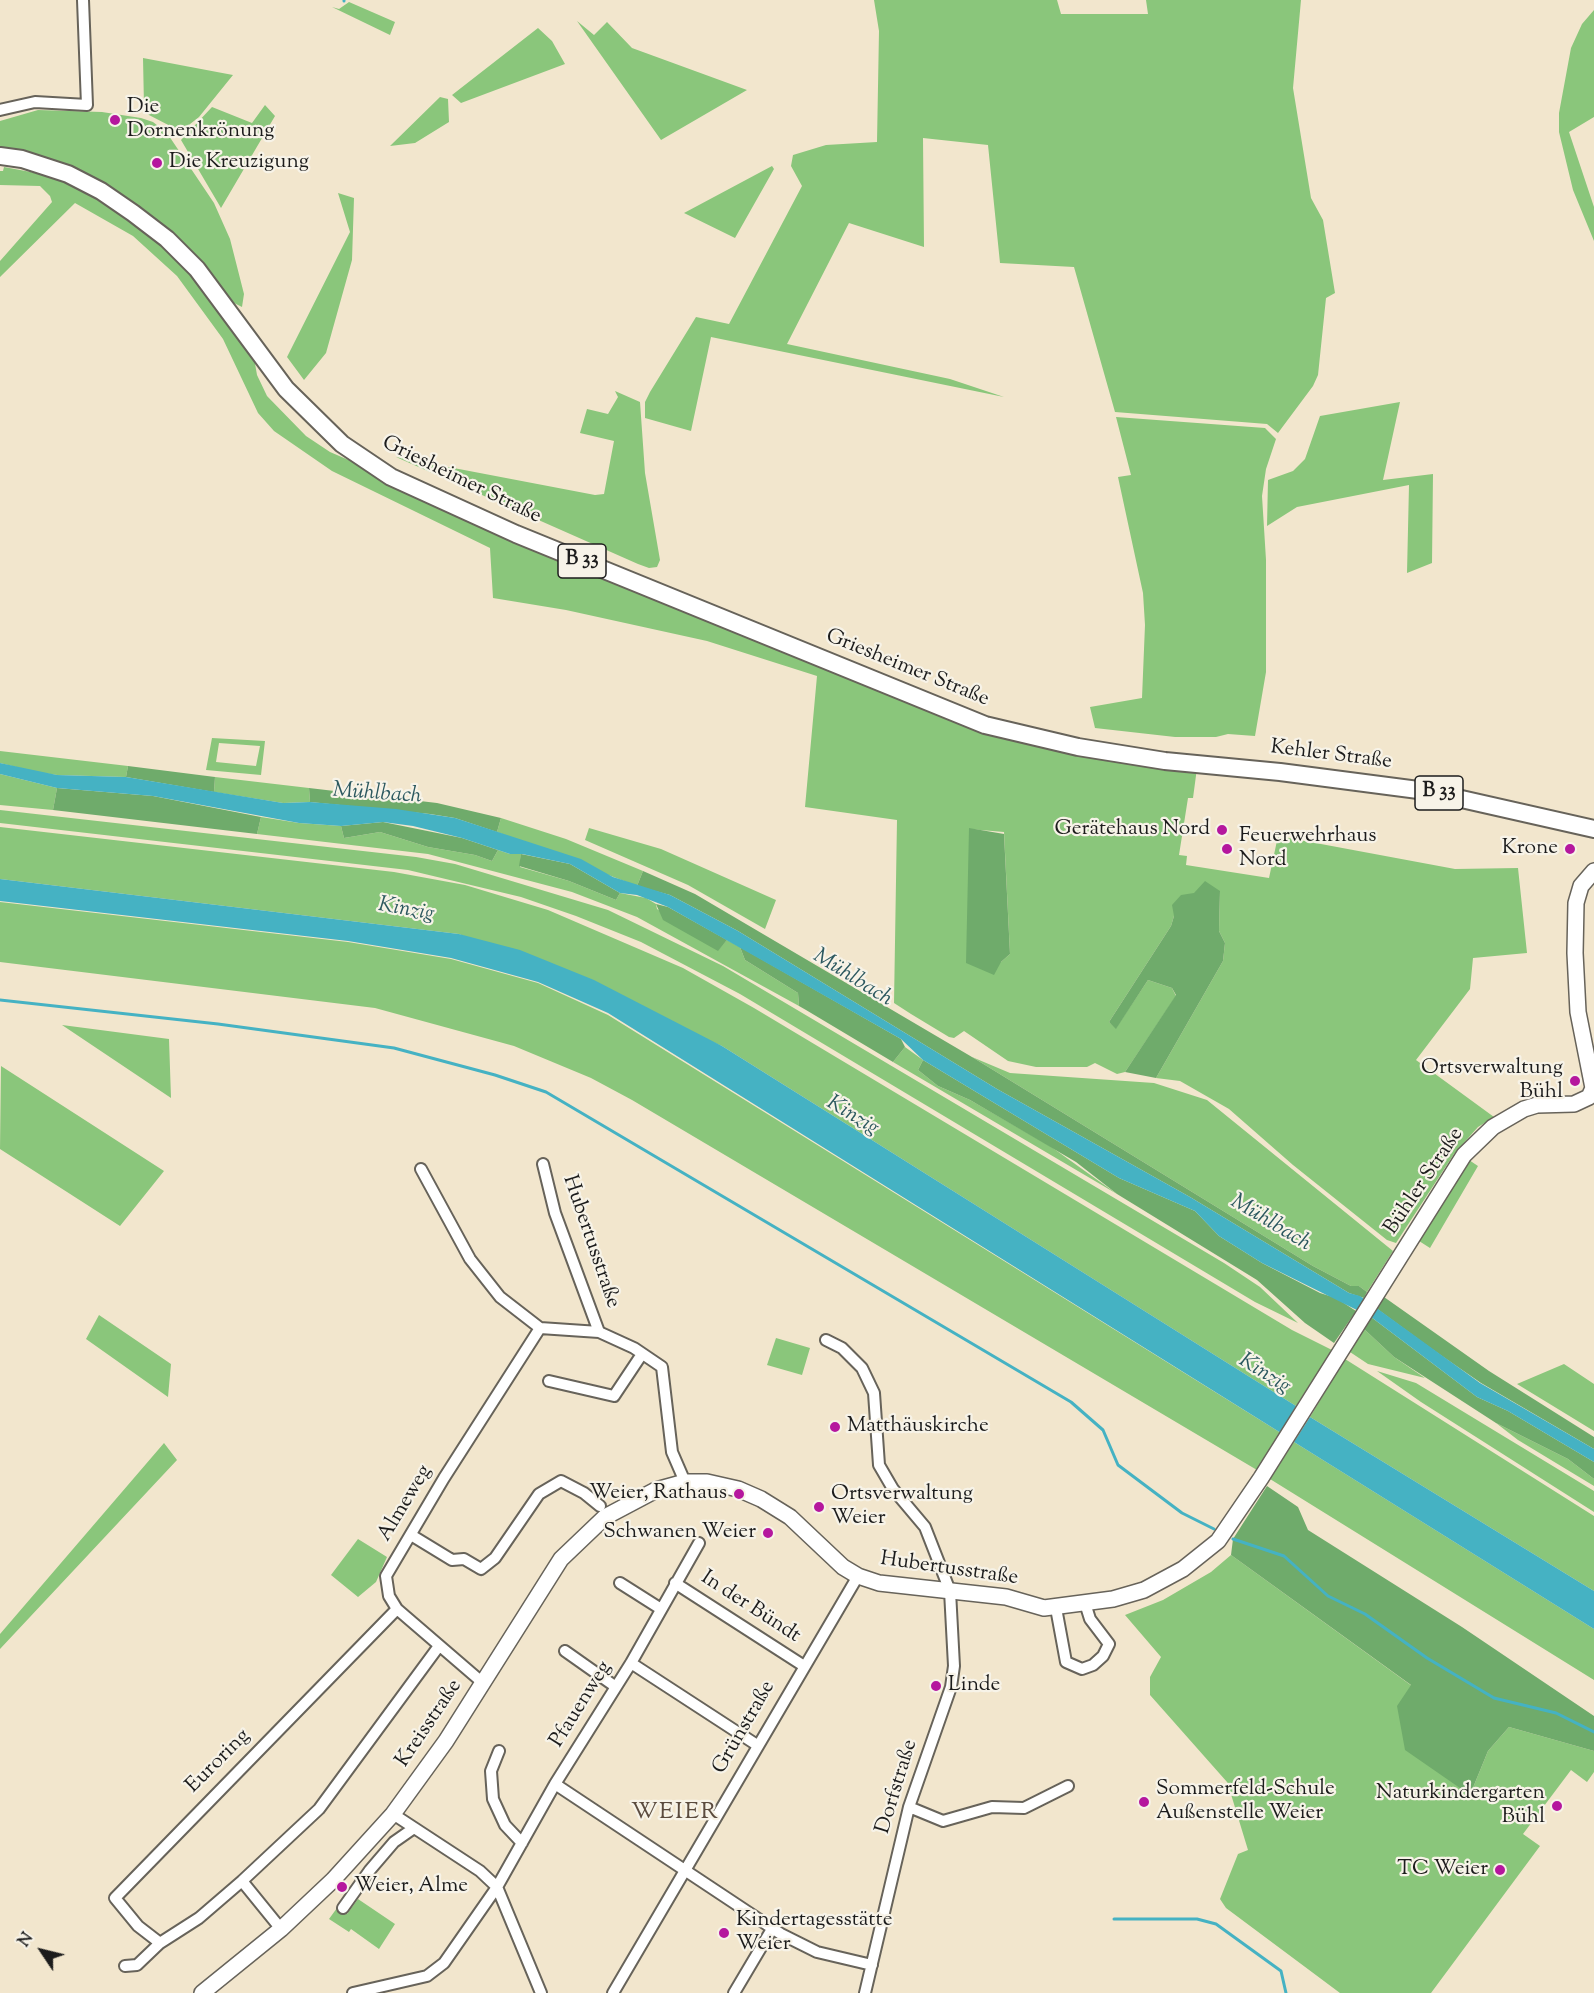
<!DOCTYPE html>
<html>
<head>
<meta charset="utf-8">
<style>
  body { margin:0 }
  #map { position:relative; width:1594px; height:1993px; overflow:hidden; background:#f2e6cd; font-family:"Sorts Mill Goudy",serif }
  canvas { display:block }
  .north { position:absolute; left:12px; top:1921px; width:60px; height:60px; -webkit-text-stroke:4px #f7f3e8; paint-order:stroke; rotate:305deg; font-size:16px; font-weight:700; line-height:24px; text-align:center; color:#1c1c1c }
  .north::after { content:''; display:block; margin:auto; width:21px; height:27px; background:#1c1c1c; clip-path:polygon(50% 0,100% 100%,50% 72%,0 100%) }
</style>
</head>
<body>
<div id="map">
<canvas width="1594" height="1993"></canvas>
<div class="north">N</div>
</div>
<script>
const ctx = document.querySelector('canvas').getContext('2d');
ctx.lineJoin = 'round';
function fill(path, color) { ctx.fillStyle = color; ctx.fill(path, 'evenodd'); }
const toPath = rows => new Path2D(rows.map(r => 'M' + r).join(''));
function stroke(path, color, width, dash) { ctx.strokeStyle = color; ctx.lineWidth = width; ctx.lineCap = dash ? 'butt' : 'round'; ctx.setLineDash(dash || []); ctx.stroke(path); }
function label(font, color, halo, rows, align = 'center') {
  ctx.font = font + ' "Sorts Mill Goudy",serif'; ctx.lineWidth = 4.5; ctx.setLineDash([]); ctx.textBaseline = 'middle'; ctx.strokeStyle = halo; ctx.fillStyle = color; for (const [text, x, y, turn = 0] of rows) {
    ctx.save(); ctx.translate(x, y); ctx.rotate((+turn || 0) * Math.PI / 180); ctx.textAlign = isNaN(turn) ? turn : align; if (halo) ctx.strokeText(text, 0, 0); ctx.fillText(text, 0, 0); ctx.restore();
  }
}
const green = toPath([
  [874,0,1057,0,1061,14,1148,14,1146,0,1301,0,1293,88,1311,198,1323,220,1335,293,1326,298,1318,375,1313,386,1278,433,1267,424,1115,412,1074,267,1000,263,988,145,923,138,924,247,849,223,787,344,950,379,1004,397,711,337,691,431,645,418,645,402,650,392,696,317,729,324,802,186,791,166,793,155,826,145,877,142,879,31],
  [349,2,395,22,390,35,332,7,339,9],
  [1594,10,1594,117,1569,132,1594,207,1594,241,1573,190,1559,132,1559,113,1571,48,1582,24],
  [577,21,594,35,607,22,632,48,747,90,661,140],
  [538,28,552,41,565,64,461,103,452,95],
  [143,58,217,72,233,75,199,117,185,128,176,129,149,115,144,106],
  [440,97,448,99,449,122,415,143,390,146],
  [265,105,275,116,221,208,181,140,212,107,252,123],
  [38,110,102,112,141,118,153,122,167,133,214,203,230,239,244,294,242,307,234,303,202,262,145,210,81,171,0,150,0,121],
  [772,166,774,169,735,238,684,213],
  [4,167,63,178,112,202,167,244,253,352,257,375,267,396,306,436,330,452,912,702,1197,768,1193,798,1188,798,1179,855,1187,856,1186,865,1269,878,1278,836,1455,869,1518,868,1527,953,1473,958,1470,989,1416,1060,1494,1117,1478,1127,1454,1154,1396,1243,1387,1240,1293,1165,1229,1109,1180,1081,1156,1078,1223,961,1225,943,1219,931,1220,891,1174,916,1171,926,1109,1022,1116,1028,1148,980,1172,988,1176,996,1125,1072,1117,1074,1095,1063,1087,1067,1036,1067,1008,1061,964,1031,954,1038,949,1037,911,1014,894,1003,897,820,805,807,817,676,707,641,566,610,493,598,490,548,332,471,274,431,258,413,223,339,177,276,133,236,75,203,0,277,0,261,52,202,50,196,40,186,0,185,0,171,3,171],
  [969,829,1004,832,1010,954,1001,962],
  [338,193,354,198,352,260,326,353,304,380,287,357,350,232],
  [615,391,640,402,645,473,660,560,657,567,649,568,638,564,396,457,595,495,604,494,614,441,580,433,587,409,608,414,618,397],
  [1400,402,1383,480,1433,474,1432,563,1407,573,1409,485,1297,507,1267,526,1268,480,1293,471,1305,459,1320,416],
  [1116,417,1265,428,1276,439,1266,469,1262,496,1266,560,1266,672,1255,736,1228,734,1216,737,1175,737,1095,728,1090,707,1142,698,1145,625,1143,593,1118,477,1131,475],
  [212,738,265,741,261,775,206,770],
  [219,743,260,746,256,766,216,762],
  [0,751,128,766,126,777,57,775,36,772,0,763],
  [0,774,57,788,53,810,0,805],
  [215,777,309,788,310,802,283,803,214,792],
  [0,810,416,857,455,864,608,910,723,966,1224,1263,1260,1287,1298,1323,1255,1302,740,994,641,942,576,916,521,897,408,870,0,823],
  [261,817,299,823,341,826,344,838,380,832,428,847,475,855,492,861,498,850,510,854,521,854,520,867,569,881,616,900,620,893,646,898,656,904,657,909,718,950,727,940,740,947,745,960,798,993,799,1006,637,917,572,892,428,854,257,834],
  [501,818,566,839,643,871,637,886,497,832],
  [0,827,394,872,465,885,548,910,683,968,754,1008,1292,1330,1332,1350,1296,1406,722,1046,459,934,0,879],
  [589,828,661,849,776,900,765,929,688,885,585,840],
  [0,902,348,942,451,959,538,983,608,1015,1281,1433,1257,1470,632,1100,591,1078,514,1046,375,1008,0,962],
  [62,1025,169,1039,171,1098],
  [905,1047,923,1060,918,1070,938,1086,970,1100,1050,1146,1117,1194,893,1062],
  [972,1057,1010,1073,1154,1083,1207,1100,1393,1251,1367,1292,1359,1286,1351,1286,1313,1266],
  [1,1066,164,1171,120,1226,0,1149],
  [1469,1160,1478,1166,1430,1248,1419,1241],
  [99,1315,171,1364,168,1397,86,1339],
  [1364,1329,1394,1357,1425,1378,1368,1364,1350,1352],
  [776,1338,810,1348,802,1375,767,1365],
  [1345,1359,1594,1516,1594,1591,1310,1417],
  [1564,1364,1594,1384,1594,1431,1517,1384],
  [1377,1371,1416,1383,1594,1491,1594,1512,1421,1402],
  [1496,1423,1568,1459,1594,1479,1594,1486,1518,1440],
  [1294,1442,1594,1629,1594,1680,1270,1479],
  [164,1443,177,1460,0,1649,0,1634],
  [358,1539,387,1557,376,1582,358,1597,331,1575],
  [1231,1555,1412,1686,1470,1795,1488,1751,1509,1727,1594,1751,1594,1772,1587,1782,1571,1770,1523,1834,1540,1846,1431,1993,1340,1993,1226,1908,1220,1899,1238,1854,1248,1850,1230,1791,1227,1782,1150,1695,1150,1677,1161,1657,1125,1615,1163,1600,1211,1572],
  [358,1899,395,1924,379,1949,351,1929,349,1932,329,1919,337,1908,347,1914]
]);
const forest = toPath([
  [128,766,215,777,214,792,126,777],
  [57,788,153,796,261,817,257,834,53,810],
  [309,788,437,803,501,818,497,832,455,818,430,814,310,802],
  [383,822,462,838,498,850,492,861,475,855,428,847,380,832,344,838,341,826],
  [969,828,1004,834,1010,954,1001,962,994,975,966,963],
  [521,854,570,864,620,893,616,900,569,881,519,866],
  [643,871,695,894,972,1057,1313,1266,1351,1286,1359,1286,1367,1292,1364,1298,1349,1293,1190,1197,997,1089,738,931,670,895,637,886],
  [1205,881,1220,891,1219,931,1225,943,1223,961,1156,1078,1125,1072,1176,995,1172,988,1148,980,1116,1029,1109,1022,1171,926,1174,916,1172,905,1181,895,1194,893],
  [656,904,668,907,727,940,718,951,663,920],
  [740,947,901,1039,905,1047,893,1062,806,1010,799,1006,798,993,745,960],
  [923,1060,1119,1178,1195,1211,1219,1236,1262,1263,1320,1293,1336,1298,1356,1311,1334,1343,1305,1323,1257,1280,1117,1194,1076,1162,970,1100,938,1086,918,1070],
  [1384,1297,1489,1371,1594,1437,1594,1449,1481,1383,1429,1347,1376,1308],
  [1371,1317,1477,1397,1508,1411,1594,1462,1594,1479,1568,1459,1496,1423,1394,1357,1364,1329],
  [1267,1486,1298,1507,1308,1530,1462,1627,1594,1716,1594,1751,1509,1727,1488,1751,1470,1795,1405,1750,1397,1706,1411,1685,1231,1555,1233,1539]
]);
const water = toPath([
  [0,763,57,775,126,777,283,803,310,802,396,809,455,818,581,859,613,877,670,895,738,931,997,1089,1190,1197,1349,1293,1360,1296,1480,1383,1594,1449,1594,1462,1508,1411,1477,1397,1371,1317,1262,1263,1219,1236,1195,1211,1119,1178,923,1060,901,1039,668,907,637,895,620,893,570,864,522,854,510,854,462,838,413,826,383,822,341,826,299,823,153,796,57,788,0,774],
  [0,879,459,934,520,950,594,980,722,1046,1296,1406,1281,1433,608,1013,538,982,451,958,348,941,0,901],
  [1310,1417,1594,1591,1594,1629,1294,1442]
]);
const stream = toPath([
  [344,1,344,0],
  [0,1000,218,1024,394,1048,495,1075,546,1092,1071,1402,1103,1430,1118,1465,1182,1513,1214,1529],
  [1233,1539,1284,1556,1328,1596,1365,1614,1427,1658,1494,1698,1556,1713,1594,1732],
  [1114,1919,1197,1919,1216,1924,1281,1971,1286,1993]
]);
const street = toPath([
  [0,110,35,102,87,105,83,0],
  [543,1164,555,1213,599,1332,634,1348,662,1367,672,1452,685,1482],
  [421,1169,470,1259,500,1297,540,1328,599,1332],
  [826,1340,842,1348,862,1368,874,1393,879,1465,893,1489,925,1527,950,1591,954,1666,951,1687,909,1807,865,1993],
  [549,1381,614,1396,642,1354],
  [411,1535,452,1560,464,1559,481,1569,495,1558,539,1494,561,1481,584,1493,600,1506],
  [620,1583,661,1609],
  [675,1583,804,1666],
  [1056,1608,1066,1662,1082,1669,1093,1665,1103,1656,1109,1644,1090,1619,1085,1603],
  [397,1609,115,1898,138,1926,160,1943,199,1918,242,1881,319,1809,439,1646],
  [565,1651,616,1687],
  [631,1663,757,1745],
  [483,1683,397,1609,389,1596,386,1576,444,1478,540,1328],
  [499,1751,491,1771,493,1799,505,1825,522,1843],
  [555,1784,781,1934,817,1952,872,1965],
  [909,1807,943,1821,992,1807,1024,1808,1068,1786],
  [393,1814,480,1871,497,1887,541,1993],
  [242,1881,281,1929],
  [343,1908,370,1870,394,1842,414,1828],
  [125,1966,137,1965,160,1943],
  [353,1993,427,1976,444,1963,497,1887,555,1784,631,1663,699,1543],
  [613,1993,858,1576],
  [734,1993,772,1929]
]);
const secondary = toPath([
  [202,1993,281,1929,333,1880,393,1814,446,1741,561,1559,605,1517,656,1490,685,1482,707,1482,738,1489,761,1499,790,1517,843,1567,858,1576,879,1583,1006,1597,1044,1608,1113,1599,1144,1590,1183,1569,1218,1541,1261,1478,1464,1155,1493,1127,1524,1109,1537,1105,1574,1104,1589,1097,1593,1088,1578,1012,1575,953,1576,903,1581,886,1594,871]
]);
const primary = toPath([
  [0,156,22,159,68,174,101,191,133,213,167,239,197,269,286,389,342,444,391,477,516,534,985,725,1078,747,1165,761,1280,772,1426,791,1594,829]
]);
const markers = [
  [115,120,6,"#b5179e"],
  [157,163,6,"#b5179e"],
  [1222,830,6,"#b5179e"],
  [1227,849,6,"#b5179e"],
  [1570,849,6,"#b5179e"],
  [1575,1081,6,"#b5179e"],
  [835,1427,6,"#b5179e"],
  [739,1494,6,"#b5179e"],
  [819,1507,6,"#b5179e"],
  [768,1533,6,"#b5179e"],
  [936,1686,6,"#b5179e"],
  [1144,1802,6,"#b5179e"],
  [1557,1806,6,"#b5179e"],
  [1500,1870,6,"#b5179e"],
  [342,1887,6,"#b5179e"],
  [724,1933,6,"#b5179e"]
];
const shields = [
  [582,561,48],
  [1439,793,48]
];
const shieldNames = [
  ["B 33",582,561],
  ["B 33",1439,793]
];
const poiNames = [
  ["Die",127,108],
  ["Dornenkrönung",127,132],
  ["Die Kreuzigung",169,163],
  ["Gerätehaus Nord",1210,830,"right"],
  ["Feuerwehrhaus",1239,837],
  ["Nord",1239,861],
  ["Krone",1558,849,"right"],
  ["Ortsverwaltung",1563,1069,"right"],
  ["Bühl",1563,1093,"right"],
  ["Matthäuskirche",847,1427],
  ["Weier, Rathaus",727,1494,"right"],
  ["Ortsverwaltung",831,1495],
  ["Weier",831,1519],
  ["Schwanen Weier",756,1533,"right"],
  ["Linde",948,1686],
  ["Sommerfeld-Schule",1156,1790],
  ["Außenstelle Weier",1156,1814],
  ["Naturkindergarten",1545,1794,"right"],
  ["Bühl",1545,1818,"right"],
  ["TC Weier",1488,1870,"right"],
  ["Weier, Alme",354,1887],
  ["Kindertagesstätte",736,1921],
  ["Weier",736,1945]
];
const streetNames = [
  ["Griesheimer Straße",461,481,26],
  ["Griesheimer Straße",907,669,22],
  ["Kehler Straße",1331,756,7],
  ["Bühler Straße",1425,1182,-56],
  ["Hubertusstraße",590,1242,71],
  ["Almeweg",406,1504,-59],
  ["Hubertusstraße",949,1570,8],
  ["In der Bündt",750,1608,33],
  ["Pfauenweg",582,1705,-58],
  ["Kreisstraße",430,1724,-56],
  ["Grünstraße",745,1728,-60],
  ["Euroring",219,1762,-45],
  ["Dorfstraße",898,1787,-73]
];
const waterNames = [
  ["Mühlbach",377,795,4],
  ["Kinzig",406,911,10],
  ["Mühlbach",852,979,32],
  ["Kinzig",852,1117,31],
  ["Mühlbach",1270,1224,31],
  ["Kinzig",1264,1375,32]
];
const quarterNames = [
  ["WEIER",675,1814]
];
fill(green, '#8ac67b');
fill(forest, '#6fab6b');
fill(water, '#45b2c3');
stroke(stream, '#45b2c3', 3);
stroke(street, '#67635a', 14);
stroke(secondary, '#67635a', 18);
stroke(primary, '#67635a', 20);
stroke(street, '#fff', 10);
stroke(secondary, '#fff', 15);
stroke(primary, '#fff', 16);
for (const [x, y, r, color] of markers) { const dot = new Path2D(); dot.arc(x, y, r, 0, 2 * Math.PI); ctx.fillStyle = color; ctx.fill(dot); stroke(dot, '#f7f3e8', 2); }
for (const [x, y, w] of shields) { const box = new Path2D(); box.roundRect(x - w / 2, y - 17, w, 34, 4.5); ctx.fillStyle = '#f7f3e8'; ctx.fill(box); stroke(box, '#1c1c1c', 1.5); }
label('bold 20px', '#1c1c1c', null, shieldNames);
label('21px', '#1c1c1c', '#f7f3e8', poiNames, 'left');
label('21px', '#1c1c1c', '#f7f3e8', streetNames);
label('italic 22px', '#2c585f', '#f7f3e8', waterNames);
ctx.letterSpacing = '1.5px';
label('24px', '#5b4b3e', '#f7f3e8', quarterNames);
ctx.letterSpacing = '0px';
</script>
</body>
</html>
